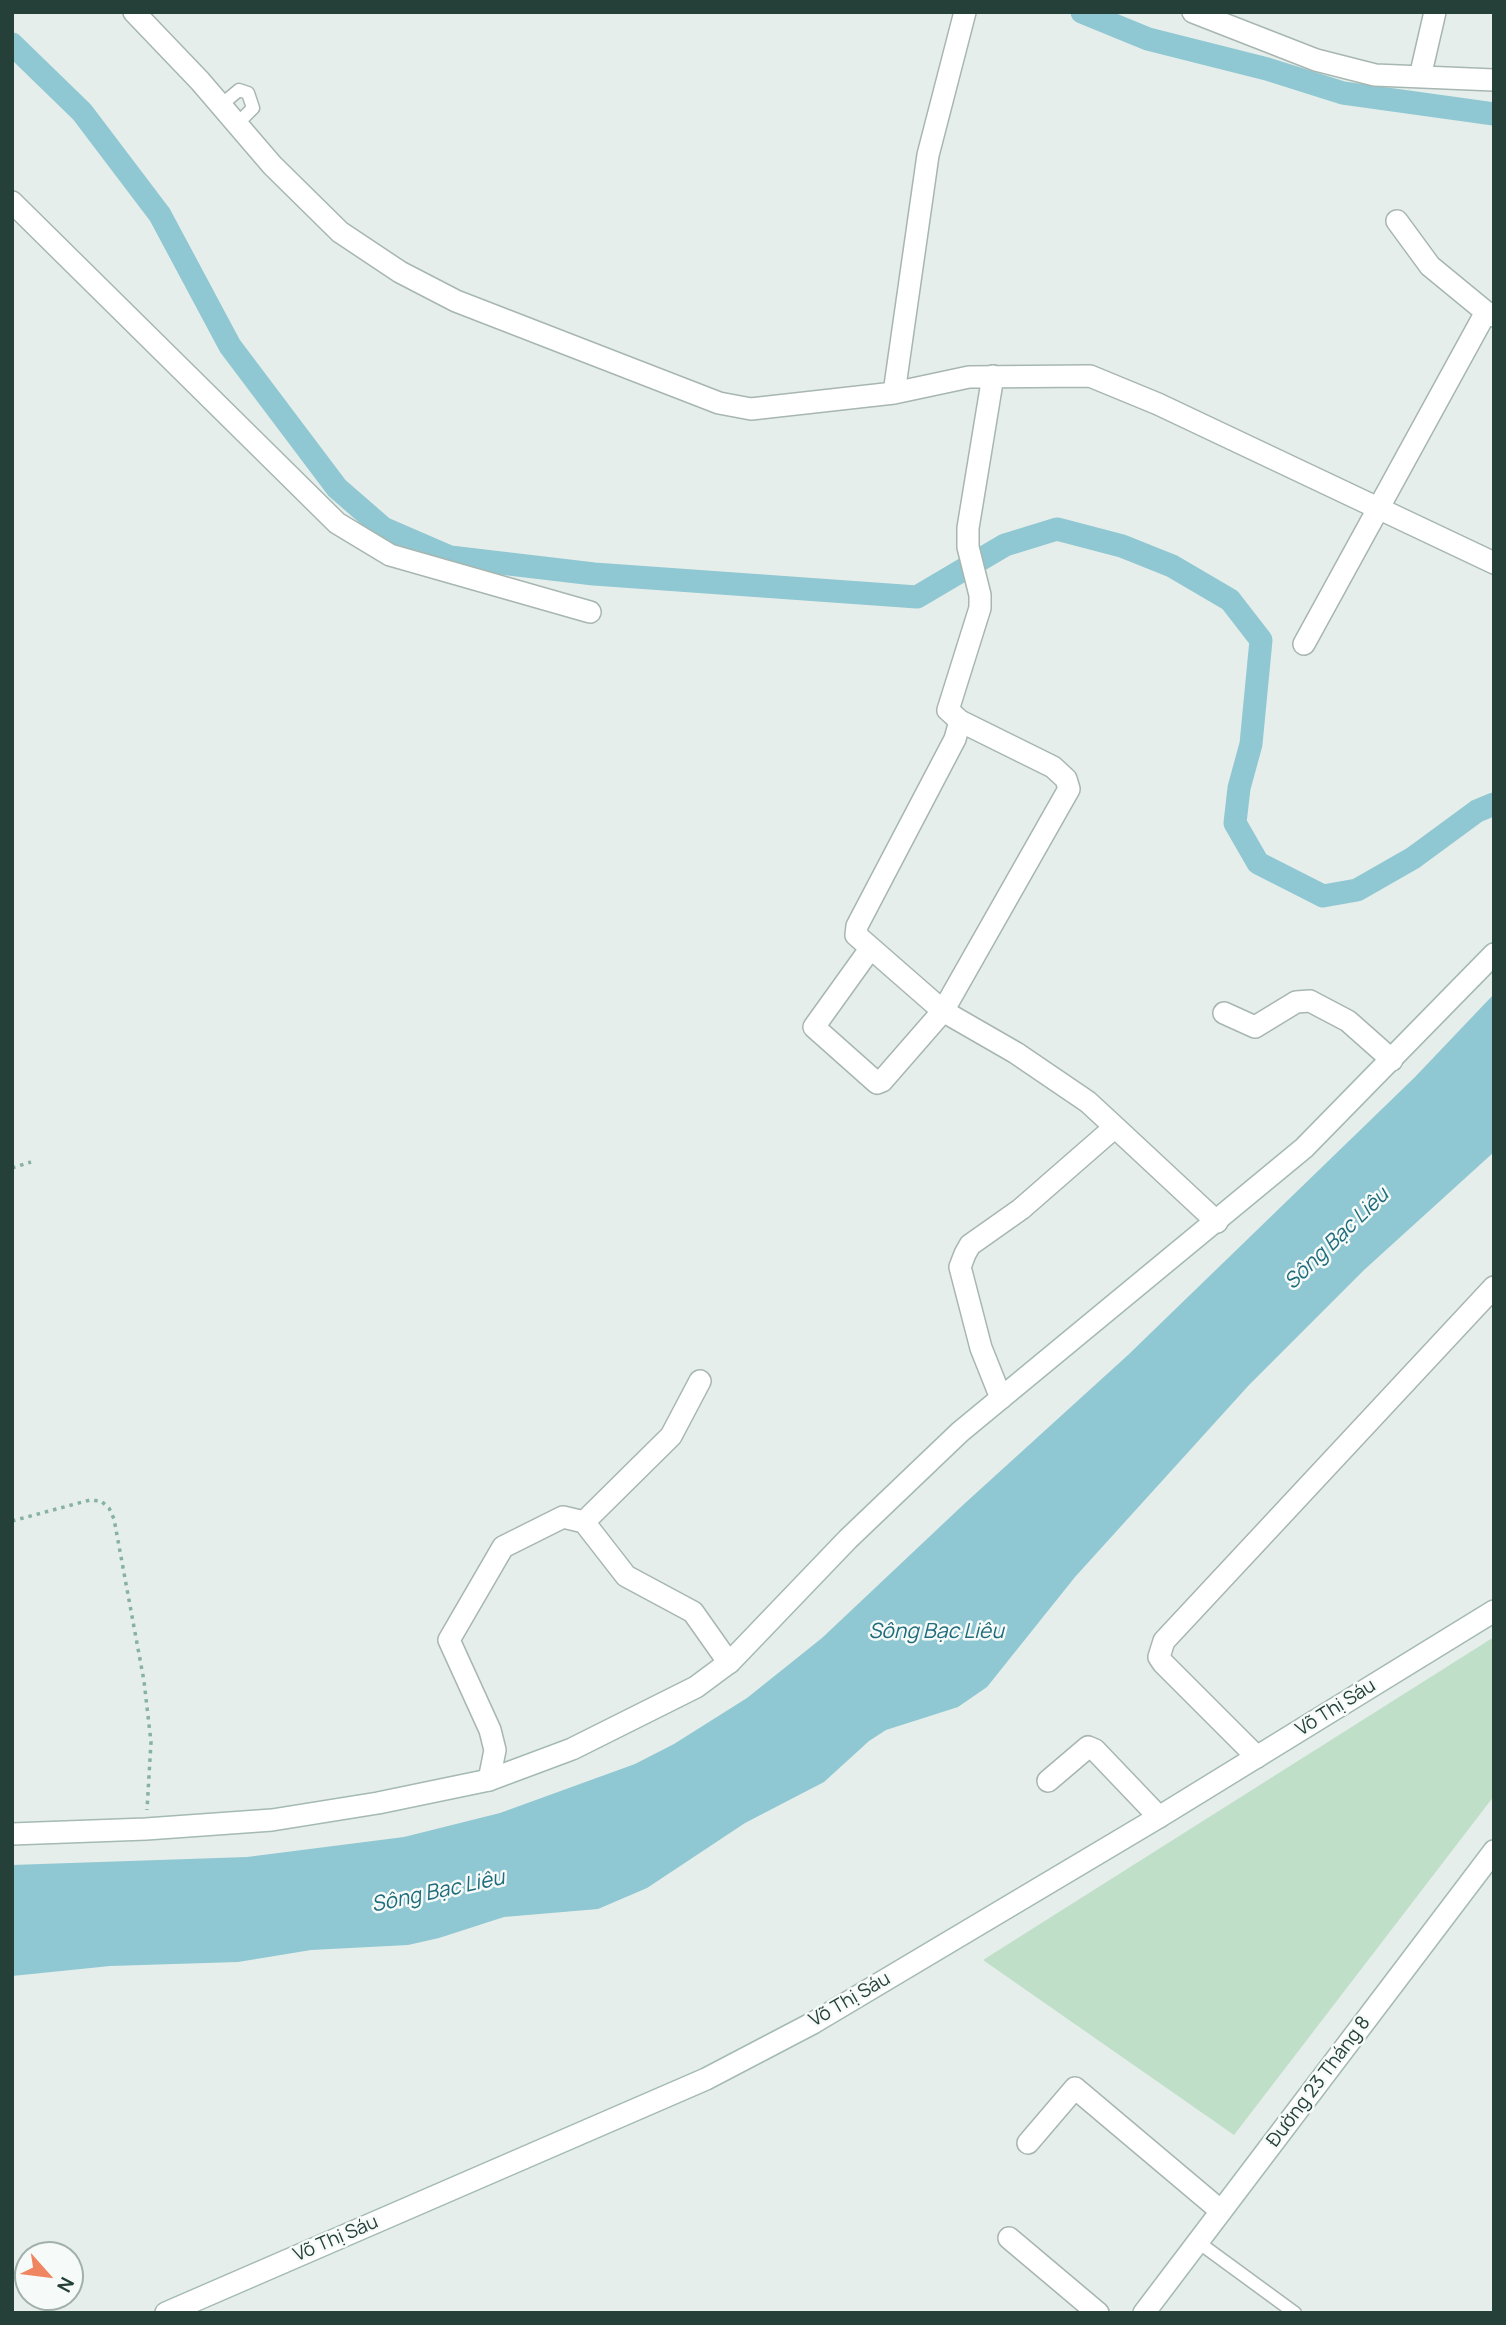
<!DOCTYPE html>
<html>
<head>
<meta charset="utf-8">
<style>
  body { margin:0 }
  #map { position:relative; width:1506px; height:2325px; overflow:hidden; background:#e5eeea; font-family:Manrope,sans-serif }
  canvas { display:block }
  .frame { position:absolute; inset:0; border:14px solid #244039; pointer-events:none }
  .north { position:absolute; left:14px; top:2241px; width:70px; height:70px; box-sizing:border-box; background:#f6faf8; border:2px solid #a2b0ac; border-radius:50%; rotate:118deg; font-size:19px; font-weight:700; line-height:28px; text-align:center; color:#244039 }
  .north::after { content:''; display:block; margin:auto; width:24px; height:32px; background:#f08661; clip-path:polygon(50% 0,100% 100%,50% 72%,0 100%) }
</style>
</head>
<body>
<div id="map">
<canvas width="1506" height="2325"></canvas>
<div class="frame"></div>
<div class="north">N</div>
</div>
<script>
const ctx = document.querySelector('canvas').getContext('2d');
ctx.lineJoin = 'round';
function fill(path, color) { ctx.fillStyle = color; ctx.fill(path, 'evenodd'); }
const toPath = rows => new Path2D(rows.map(r => 'M' + r).join(''));
function stroke(path, color, width, dash) { ctx.strokeStyle = color; ctx.lineWidth = width; ctx.lineCap = dash ? 'butt' : 'round'; ctx.setLineDash(dash || []); ctx.stroke(path); }
function label(font, color, halo, rows, align = 'center') {
  ctx.font = font + ' Manrope,sans-serif'; ctx.lineWidth = 5; ctx.setLineDash([]); ctx.textBaseline = 'middle'; ctx.strokeStyle = halo; ctx.fillStyle = color; for (const [text, x, y, turn = 0] of rows) {
    ctx.save(); ctx.translate(x, y); ctx.rotate((+turn || 0) * Math.PI / 180); ctx.textAlign = isNaN(turn) ? turn : align; if (halo) ctx.strokeText(text, 0, 0); ctx.fillText(text, 0, 0); ctx.restore();
  }
}
const green = toPath([
  [1494,1637,1494,1796,1234,2135,983,1960]
]);
const water = toPath([
  [1494,994,1494,1152,1364,1270,1249,1385,1075,1577,987,1687,958,1707,886,1730,869,1741,824,1782,745,1823,647,1888,598,1909,504,1917,439,1938,408,1945,311,1950,238,1962,110,1966,12,1976,12,1865,247,1857,404,1837,500,1813,635,1764,674,1744,747,1698,822,1638,963,1505,1128,1355,1415,1077]
]);
const canal = toPath([
  [1082,12,1148,39,1267,69,1343,93,1494,114],
  [12,44,82,112,160,215,230,346,337,488,383,528,450,557,594,574,917,597,1005,545,1057,529,1122,546,1172,566,1230,600,1261,640,1251,744,1239,788,1235,823,1258,863,1323,896,1357,890,1413,858,1477,811,1494,804]
]);
const path = toPath([
  [12,1168,31,1162],
  [12,1521,90,1500,101,1501,109,1508,114,1519,144,1681,151,1742,147,1810]
]);
const lane = toPath([
  [221,105,239,90,248,93,253,108,237,124],
  [1198,2242,1295,2313]
]);
const street = toPath([
  [134,12,200,81,272,165,340,232,400,272,456,301,719,403,751,409,894,393,969,377,1090,376,1158,404,1494,563],
  [1193,12,1316,60,1375,75,1494,80],
  [1420,77,1435,12],
  [12,202,337,523,390,555,590,612],
  [1397,221,1430,266,1486,312],
  [894,393,928,155,965,12],
  [1304,644,1486,312,1494,316],
  [960,721,955,739,857,926,856,935,943,1011,1016,1053,1088,1102,1115,1127],
  [870,949,814,1027,877,1083,882,1081,943,1011,1069,789,1066,779,1053,767,960,721,948,710,980,608,980,595,968,547,968,528,993,376],
  [1224,1013,1255,1027,1296,1002,1310,1001,1348,1021,1392,1060],
  [1001,1398,981,1348,960,1267,965,1254,970,1245,1021,1209,1115,1127,1217,1222],
  [584,1522,671,1436,700,1381],
  [1257,1757,1163,1663,1159,1657,1164,1641,1494,1287],
  [489,1780,495,1750,490,1730,449,1640,503,1547,563,1517,584,1522,626,1576,693,1612,729,1663],
  [1048,1781,1088,1747,1095,1750,1159,1817],
  [1028,2143,1075,2088,1221,2211],
  [1009,2238,1098,2313]
]);
const secondary = toPath([
  [12,1834,146,1829,272,1820,378,1803,489,1780,572,1749,696,1687,731,1661,848,1539,960,1432,1304,1148,1494,954],
  [166,2313,706,2079,813,2023,1159,1817,1494,1611],
  [1144,2313,1494,1851]
]);
const streetNames = [
  ["Võ Thị Sáu",1336,1708,-32],
  ["Võ Thị Sáu",850,2000,-30],
  ["Đường 23 Tháng 8",1319,2082,-53],
  ["Võ Thị Sáu",336,2239,-23]
];
const waterNames = [
  ["Sông Bạc Liêu",1337,1239,-44],
  ["Sông Bạc Liêu",936,1632],
  ["Sông Bạc Liêu",438,1892,-12]
];
fill(green, '#bfdfc8');
fill(water, '#8fc7d2');
stroke(canal, '#8fc7d2', 23);
stroke(lane, '#a7b6b1', 15);
stroke(street, '#a7b6b1', 24);
stroke(secondary, '#a4bab2', 24);
stroke(path, '#86b1a4', 3.5, [3.5, 5]);
stroke(lane, '#fff', 12);
stroke(street, '#fff', 21);
stroke(secondary, '#fff', 21);
label('19px', '#244039', '#f6faf8', streetNames);
label('italic 21px', '#1e6c7c', '#f6faf8', waterNames);
</script>
</body>
</html>
